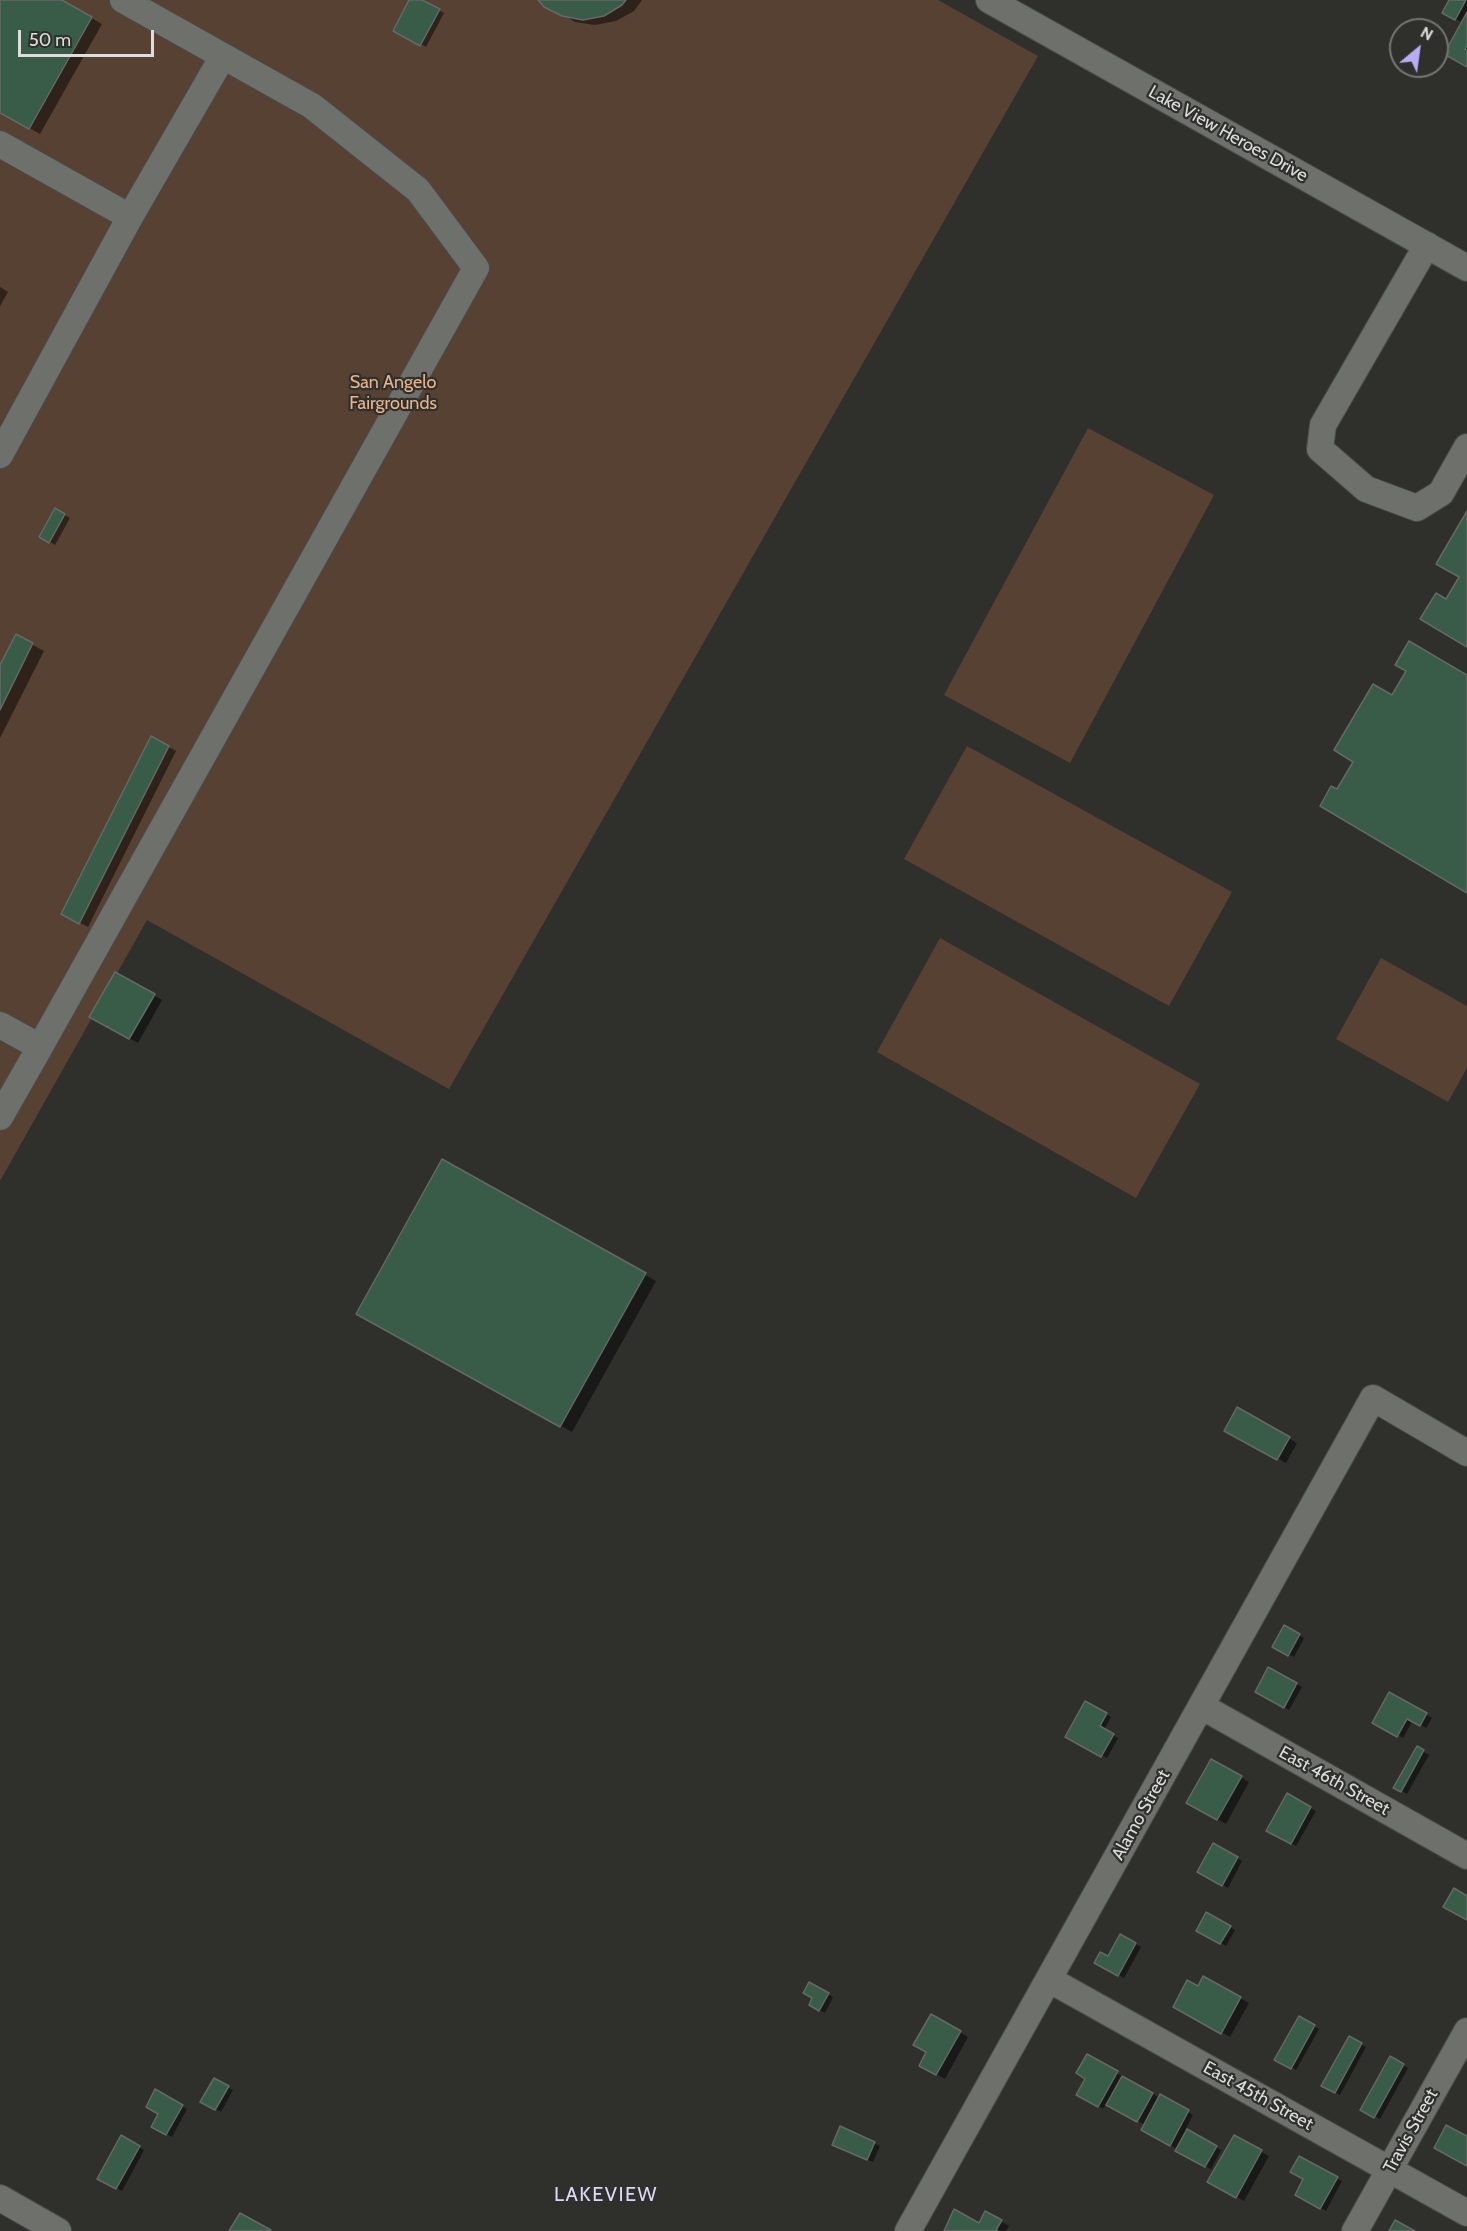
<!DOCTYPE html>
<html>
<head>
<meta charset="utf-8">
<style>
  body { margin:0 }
  #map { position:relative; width:1467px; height:2231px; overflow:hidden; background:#2f302c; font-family:Cabin,sans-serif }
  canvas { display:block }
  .north { position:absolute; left:1389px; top:18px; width:60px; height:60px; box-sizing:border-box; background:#2f302c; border:2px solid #757672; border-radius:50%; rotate:29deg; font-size:16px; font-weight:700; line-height:24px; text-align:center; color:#dddedb }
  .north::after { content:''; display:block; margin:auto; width:21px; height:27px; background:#b8abf7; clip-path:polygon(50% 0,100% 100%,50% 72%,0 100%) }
  .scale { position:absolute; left:18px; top:30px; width:136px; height:27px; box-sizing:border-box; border:3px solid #dddedb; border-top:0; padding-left:8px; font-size:18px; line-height:21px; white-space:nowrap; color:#dddedb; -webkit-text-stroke:4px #2f302c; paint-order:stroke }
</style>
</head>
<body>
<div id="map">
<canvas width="1467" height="2231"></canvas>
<div class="north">N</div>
<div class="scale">50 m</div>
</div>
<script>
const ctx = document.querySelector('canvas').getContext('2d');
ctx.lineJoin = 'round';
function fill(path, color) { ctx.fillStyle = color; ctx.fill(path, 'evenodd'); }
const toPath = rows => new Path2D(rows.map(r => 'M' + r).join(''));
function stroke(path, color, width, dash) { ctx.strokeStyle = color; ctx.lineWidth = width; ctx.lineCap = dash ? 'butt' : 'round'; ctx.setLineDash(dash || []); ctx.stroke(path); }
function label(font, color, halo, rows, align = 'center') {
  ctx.font = font + ' Cabin,sans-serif'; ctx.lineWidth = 4.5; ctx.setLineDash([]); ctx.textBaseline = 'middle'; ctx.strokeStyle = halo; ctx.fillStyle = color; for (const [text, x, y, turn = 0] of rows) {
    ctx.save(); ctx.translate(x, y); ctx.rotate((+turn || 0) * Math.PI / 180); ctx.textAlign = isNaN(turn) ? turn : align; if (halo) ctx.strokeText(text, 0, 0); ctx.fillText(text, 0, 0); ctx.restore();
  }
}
const green = toPath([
  [0,0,938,0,1038,56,449,1089,147,920,0,1181],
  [1088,428,1214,495,1070,763,944,695],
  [967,746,1232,892,1169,1006,904,859],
  [940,938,1200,1084,1136,1198,877,1052],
  [1381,958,1467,1006,1467,1068,1448,1102,1336,1039]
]);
const shadow = toPath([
  [0,0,59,0,102,24,40,134,0,111],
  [411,0,419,0,444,13,426,47,395,30],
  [540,0,642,0,634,11,616,21,595,25,575,22],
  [1451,0,1467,0,1467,65,1446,54,1463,23,1444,13],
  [0,287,8,292,0,306],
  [56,510,70,518,55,545,41,537],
  [17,636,44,651,0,738,0,669],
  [169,747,176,751,88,927,71,918],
  [115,974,162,1000,138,1043,91,1017],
  [442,1161,656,1281,572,1432,358,1313],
  [1237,1409,1297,1443,1286,1463,1226,1430],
  [1284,1627,1304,1638,1294,1657,1274,1646],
  [1269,1669,1302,1687,1289,1710,1257,1691],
  [1389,1694,1432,1718,1426,1728,1413,1720,1403,1738,1374,1722],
  [1086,1703,1111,1717,1104,1730,1118,1738,1107,1758,1067,1736],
  [1417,1748,1429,1755,1407,1794,1395,1787],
  [1212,1761,1249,1782,1226,1824,1188,1803],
  [1287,1795,1316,1811,1296,1846,1268,1830],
  [1213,1845,1242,1861,1228,1888,1199,1872],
  [1207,1914,1235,1930,1226,1946,1198,1930],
  [1121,1936,1141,1947,1124,1978,1096,1962,1108,1958],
  [1204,1978,1249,2003,1230,2037,1175,2007,1198,1988],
  [810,1984,833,1997,825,2013,811,2005,814,1998],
  [931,2016,968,2037,945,2079,921,2065,928,2052],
  [1299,2018,1319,2029,1296,2070,1276,2059],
  [1349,2038,1366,2047,1340,2095,1323,2085],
  [1087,2056,1160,2098,1161,2096,1193,2115,1185,2130,1221,2150,1211,2169,1143,2129,1145,2125,1106,2103,1103,2109,1078,2095,1087,2078],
  [1391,2058,1408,2068,1380,2119,1362,2109],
  [214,2080,233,2090,221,2112,202,2101],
  [156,2092,187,2109,172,2137,153,2126,160,2114],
  [841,2128,880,2146,873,2162,838,2147],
  [121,2137,144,2150,122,2191,99,2178],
  [1234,2137,1269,2156,1244,2201,1209,2182],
  [1300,2158,1342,2181,1326,2211,1297,2194,1305,2179],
  [955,2211,979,2225,986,2213,1009,2226,1006,2231,946,2231,944,2230]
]);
const building = toPath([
  [0,0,62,0,92,17,29,129,0,113,0,0],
  [409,0,422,0,440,9,420,46,393,31,409,0],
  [538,0,626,0,622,5,604,16,583,20,562,16,544,7,538,0],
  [1449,0,1466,0,1455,20,1442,13,1449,0],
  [1467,12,1467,45,1465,49,1467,50,1467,67,1444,54,1467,12],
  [55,508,65,514,49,543,39,537,55,508],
  [1467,511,1467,647,1420,619,1436,593,1446,599,1459,577,1436,564,1467,511],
  [16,634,33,643,0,710,0,665,16,634],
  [1409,641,1467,675,1467,893,1320,806,1331,786,1337,789,1353,762,1334,750,1373,684,1392,695,1406,671,1395,665,1409,641],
  [151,736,169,746,79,924,61,914,151,736],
  [115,972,155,994,129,1039,89,1017,115,972],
  [442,1159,646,1273,560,1427,356,1314,442,1159],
  [1237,1407,1290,1437,1277,1460,1224,1431,1237,1407],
  [1284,1625,1300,1634,1288,1656,1272,1647,1284,1625],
  [1268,1667,1297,1683,1284,1708,1255,1692,1268,1667],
  [1389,1692,1427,1713,1420,1726,1407,1719,1397,1737,1372,1723,1389,1692],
  [1085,1701,1107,1713,1100,1726,1114,1734,1101,1757,1065,1737,1085,1701],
  [1417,1746,1424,1750,1401,1792,1393,1788,1417,1746],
  [1211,1759,1242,1776,1217,1820,1186,1803,1211,1759],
  [1287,1793,1311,1807,1291,1844,1266,1831,1287,1793],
  [1213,1843,1238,1857,1222,1886,1197,1872,1213,1843],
  [1454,1888,1467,1896,1467,1920,1443,1907,1454,1888],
  [1206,1912,1231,1926,1220,1944,1196,1931,1206,1912],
  [1120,1934,1136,1943,1118,1976,1094,1963,1100,1952,1108,1956,1120,1934],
  [1203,1976,1241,1997,1221,2034,1173,2007,1187,1980,1198,1986,1203,1976],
  [809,1982,829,1993,819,2011,809,2005,812,1998,803,1993,809,1982],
  [931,2014,961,2031,936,2075,919,2066,926,2052,913,2045,931,2014],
  [1299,2016,1315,2025,1291,2069,1274,2060,1299,2016],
  [1349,2036,1362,2043,1335,2093,1321,2086,1349,2036],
  [1087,2054,1118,2071,1098,2107,1076,2095,1085,2079,1076,2073,1087,2054],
  [1390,2056,1404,2064,1374,2118,1360,2110,1390,2056],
  [1122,2076,1153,2093,1137,2122,1106,2105,1122,2076],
  [214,2078,229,2086,215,2110,200,2102,214,2078],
  [155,2089,183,2105,166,2135,151,2127,158,2114,146,2107,155,2089],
  [1160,2094,1189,2110,1170,2146,1141,2130,1160,2094],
  [1446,2125,1467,2136,1467,2166,1434,2148,1446,2125],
  [840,2126,875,2142,867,2160,832,2145,840,2126],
  [1187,2129,1217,2146,1205,2167,1175,2151,1187,2129],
  [121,2135,140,2146,116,2189,97,2179,121,2135],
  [1234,2135,1262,2150,1236,2198,1207,2182,1234,2135],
  [1299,2156,1338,2177,1320,2209,1295,2195,1303,2179,1290,2172,1299,2156],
  [954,2209,979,2223,985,2211,1002,2220,996,2230,998,2231,944,2231,954,2209],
  [240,2213,271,2230,270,2231,229,2231,240,2213],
  [1395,2220,1415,2231,1389,2231,1395,2220]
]);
const minor = toPath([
  [989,0,1467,268],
  [0,144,130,217,223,56],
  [1427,245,1323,425,1320,449,1366,489,1417,508,1441,493,1467,447],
  [0,455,130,217],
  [0,1025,40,1047,476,268,418,190,312,106,123,0],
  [0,1117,40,1047],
  [1201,1706,1467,1856],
  [1050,1980,1467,2213],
  [0,2198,58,2231],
  [908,2231,1373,1398,1467,1453],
  [1355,2231,1467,2031]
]);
const streetNames = [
  ["Lake View Heroes Drive",1228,134,29],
  ["East 46th Street",1334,1781,29],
  ["Alamo Street",1141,1815,-61],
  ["East 45th Street",1258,2096,29],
  ["Travis Street",1411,2131,-61]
];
const parkNames = [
  ["San Angelo",393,383],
  ["Fairgrounds",393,404]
];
const neighbourhoodNames = [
  ["LAKEVIEW",606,2195]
];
fill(green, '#574132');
fill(shadow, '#0007');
fill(building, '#385c47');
stroke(building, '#646966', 1.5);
stroke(minor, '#4a4b48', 28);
stroke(minor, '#6e706b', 26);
label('18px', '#dddedb', '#2f302c', streetNames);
label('18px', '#eab38b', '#2f302c', parkNames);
ctx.letterSpacing = '1.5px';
label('20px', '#dcd9f6', '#2f302c', neighbourhoodNames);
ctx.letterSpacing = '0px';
</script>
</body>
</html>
